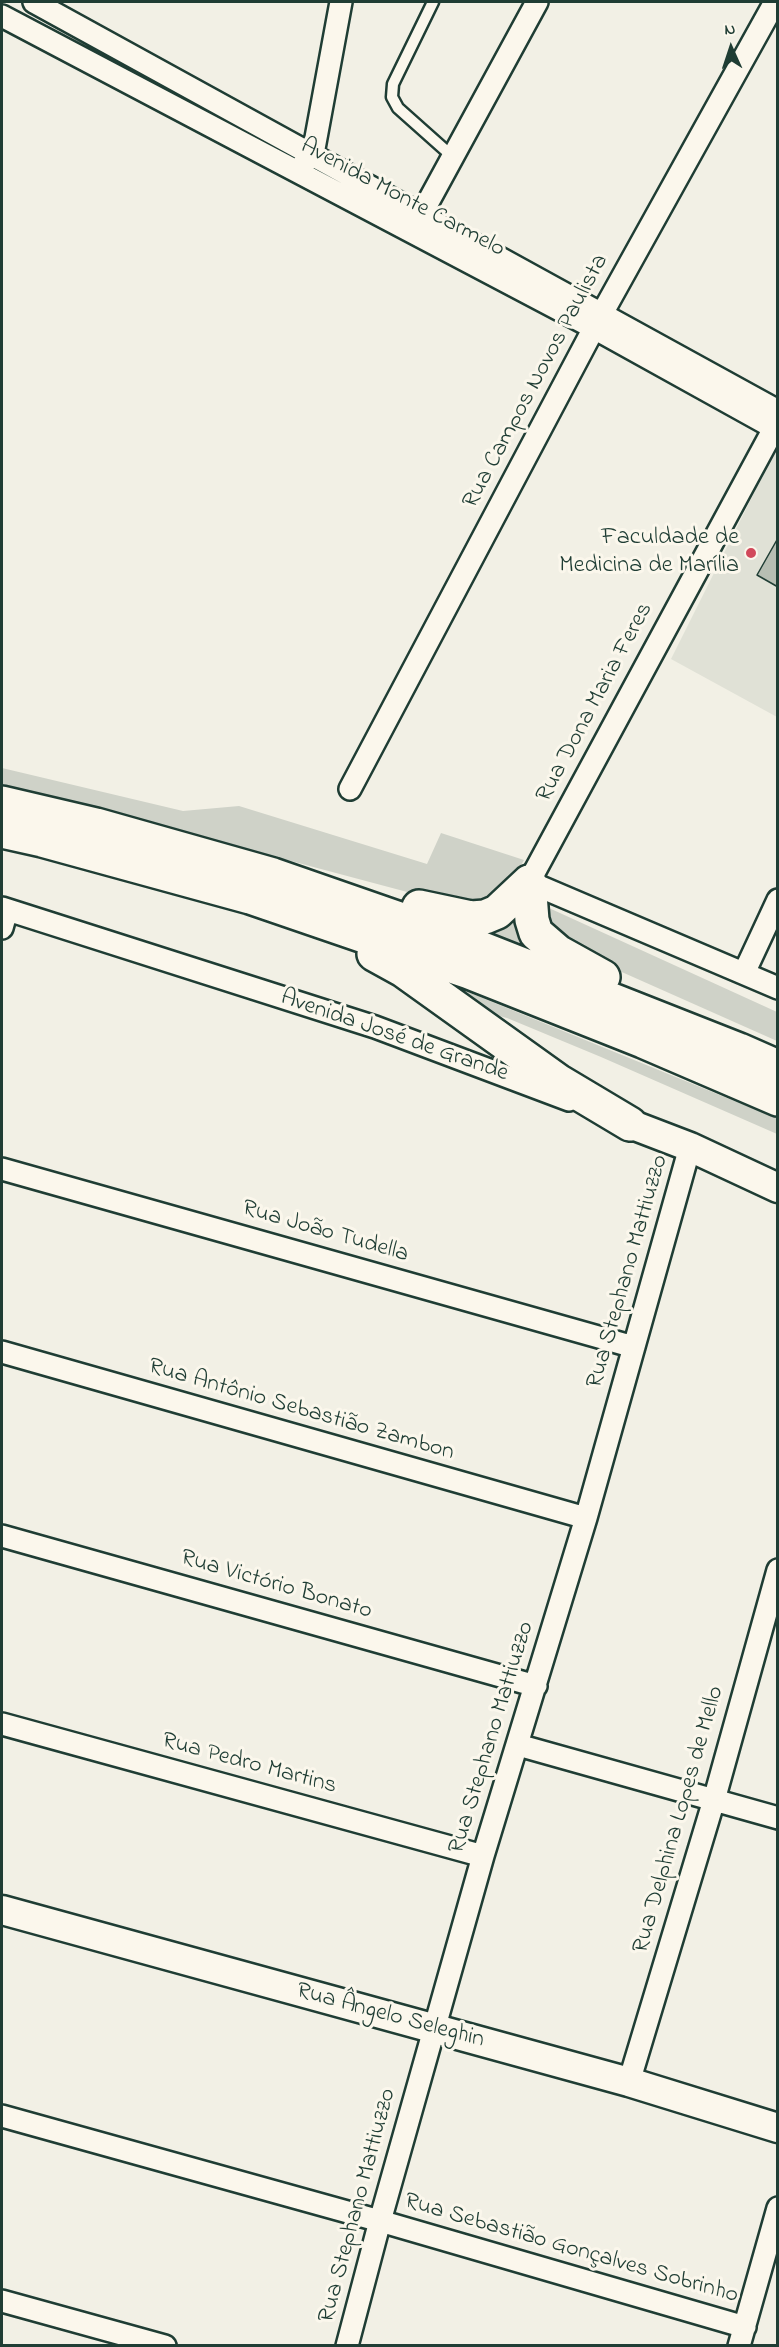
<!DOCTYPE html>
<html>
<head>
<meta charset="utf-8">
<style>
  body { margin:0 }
  #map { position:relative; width:779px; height:2347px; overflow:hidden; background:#f2f0e5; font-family:"Indie Flower",sans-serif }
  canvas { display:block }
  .frame { position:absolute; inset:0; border:3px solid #1f3d34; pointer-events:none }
  .north { position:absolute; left:701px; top:18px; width:60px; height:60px; -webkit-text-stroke:4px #fbf7ec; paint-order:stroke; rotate:357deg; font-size:16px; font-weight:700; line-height:24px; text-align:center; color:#1f3d34 }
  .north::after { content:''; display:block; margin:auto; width:21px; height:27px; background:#1f3d34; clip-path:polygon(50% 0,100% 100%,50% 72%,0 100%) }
</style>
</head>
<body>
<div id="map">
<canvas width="779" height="2347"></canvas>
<div class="frame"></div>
<div class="north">N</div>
</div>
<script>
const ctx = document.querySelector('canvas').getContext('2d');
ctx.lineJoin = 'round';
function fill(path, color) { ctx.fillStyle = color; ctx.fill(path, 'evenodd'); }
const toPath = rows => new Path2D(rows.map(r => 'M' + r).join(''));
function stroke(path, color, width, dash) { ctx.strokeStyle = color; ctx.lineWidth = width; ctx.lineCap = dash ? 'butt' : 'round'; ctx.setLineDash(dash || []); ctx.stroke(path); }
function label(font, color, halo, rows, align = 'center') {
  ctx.font = font + ' "Indie Flower",sans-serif'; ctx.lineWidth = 6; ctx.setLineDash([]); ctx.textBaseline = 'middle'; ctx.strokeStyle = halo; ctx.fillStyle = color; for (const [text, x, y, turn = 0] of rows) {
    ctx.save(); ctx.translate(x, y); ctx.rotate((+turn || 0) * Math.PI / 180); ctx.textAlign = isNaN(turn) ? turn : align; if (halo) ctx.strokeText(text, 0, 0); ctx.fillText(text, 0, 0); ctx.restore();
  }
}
const built = toPath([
  [777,447,777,717,671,659]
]);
const green = toPath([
  [2,768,183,811,239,806,427,864,441,833,524,860,512,881,486,905,456,905,2,784],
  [522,897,546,954,471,926],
  [538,903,777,1012,777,1041,561,945],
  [436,979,776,1118,777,1134,601,1057,507,1018,476,1010]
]);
const building = toPath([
  [778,538,778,587,757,575,778,538]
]);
const lane = toPath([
  [433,2,393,84,392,97,398,108,453,157]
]);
const street = toPath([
  [34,2,778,411],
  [2,16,594,328,778,430],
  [304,163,313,154,341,2],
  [414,228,537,2],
  [778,421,529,882,778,988],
  [350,789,594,328,775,2],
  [2,908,375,1027,569,1100],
  [2,928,7,910],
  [744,973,778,900],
  [2,1169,634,1347],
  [2,1352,586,1518],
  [2,1536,536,1686],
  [2,1724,483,1856],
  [518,1745,778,1818],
  [629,2082,714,1800,778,1570],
  [2,2116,380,2221,745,2327],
  [2,2301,165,2346],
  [347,2346,380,2221,483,1856,586,1518,690,1147],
  [739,2346,778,2208]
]);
const secondary = toPath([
  [630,1124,690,1147,778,1188],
  [2,1910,629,2082,778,2128]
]);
const highway = toPath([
  [2,803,96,825,273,875,460,940,739,1050,778,1067],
  [2,831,42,840,250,897,469,972,643,1041,778,1099],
  [529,882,532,920,536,933,558,952,603,977],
  [419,907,471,918,485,917,497,912,529,882],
  [374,954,403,970,558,1081,630,1124]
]);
const markers = [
  [751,553,6,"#d1495b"]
];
const streetNames = [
  ["Avenida Monte Carmelo",402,199,28],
  ["Rua Campos Novos Paulista",537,382,-62],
  ["Rua Dona Maria Feres",596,703,-62],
  ["Avenida José de Grande",394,1037,19],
  ["Rua João Tudella",325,1233,16],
  ["Rua Stephano Mattiuzzo",629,1272,-74],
  ["Rua Antônio Sebastião Zambon",301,1411,16],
  ["Rua Victório Bonato",276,1586,16],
  ["Rua Stephano Mattiuzzo",493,1738,-73],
  ["Rua Pedro Martins",249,1765,15],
  ["Rua Delphina Lopes de Mello",680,1820,-74],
  ["Rua Ângelo Seleghin",390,2017,15],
  ["Rua Stephano Mattiuzzo",359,2206,-75],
  ["Rua Sebastião Gonçalves Sobrinho",571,2250,16]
];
const poiNames = [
  ["Faculdade de",739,539],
  ["Medicina de Marília",739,567]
];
fill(built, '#e0e1d6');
fill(green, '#cfd2c8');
fill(building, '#b7beb3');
stroke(building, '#1f3d34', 1.5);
stroke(lane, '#1f3d34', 15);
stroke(street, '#1f3d34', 26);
stroke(secondary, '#1f3d34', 33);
stroke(highway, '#1f3d34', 38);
stroke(lane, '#fbf7ec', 10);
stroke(street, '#fbf7ec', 21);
stroke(secondary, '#fbf7ec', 28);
stroke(highway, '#fbf7ec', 33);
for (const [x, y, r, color] of markers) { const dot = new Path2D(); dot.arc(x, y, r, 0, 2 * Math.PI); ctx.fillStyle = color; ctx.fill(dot); stroke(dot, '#fbf7ec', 2); }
label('24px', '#1f3d34', '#fbf7ec', streetNames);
label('24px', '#1f3d34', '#fbf7ec', poiNames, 'right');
</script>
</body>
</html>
